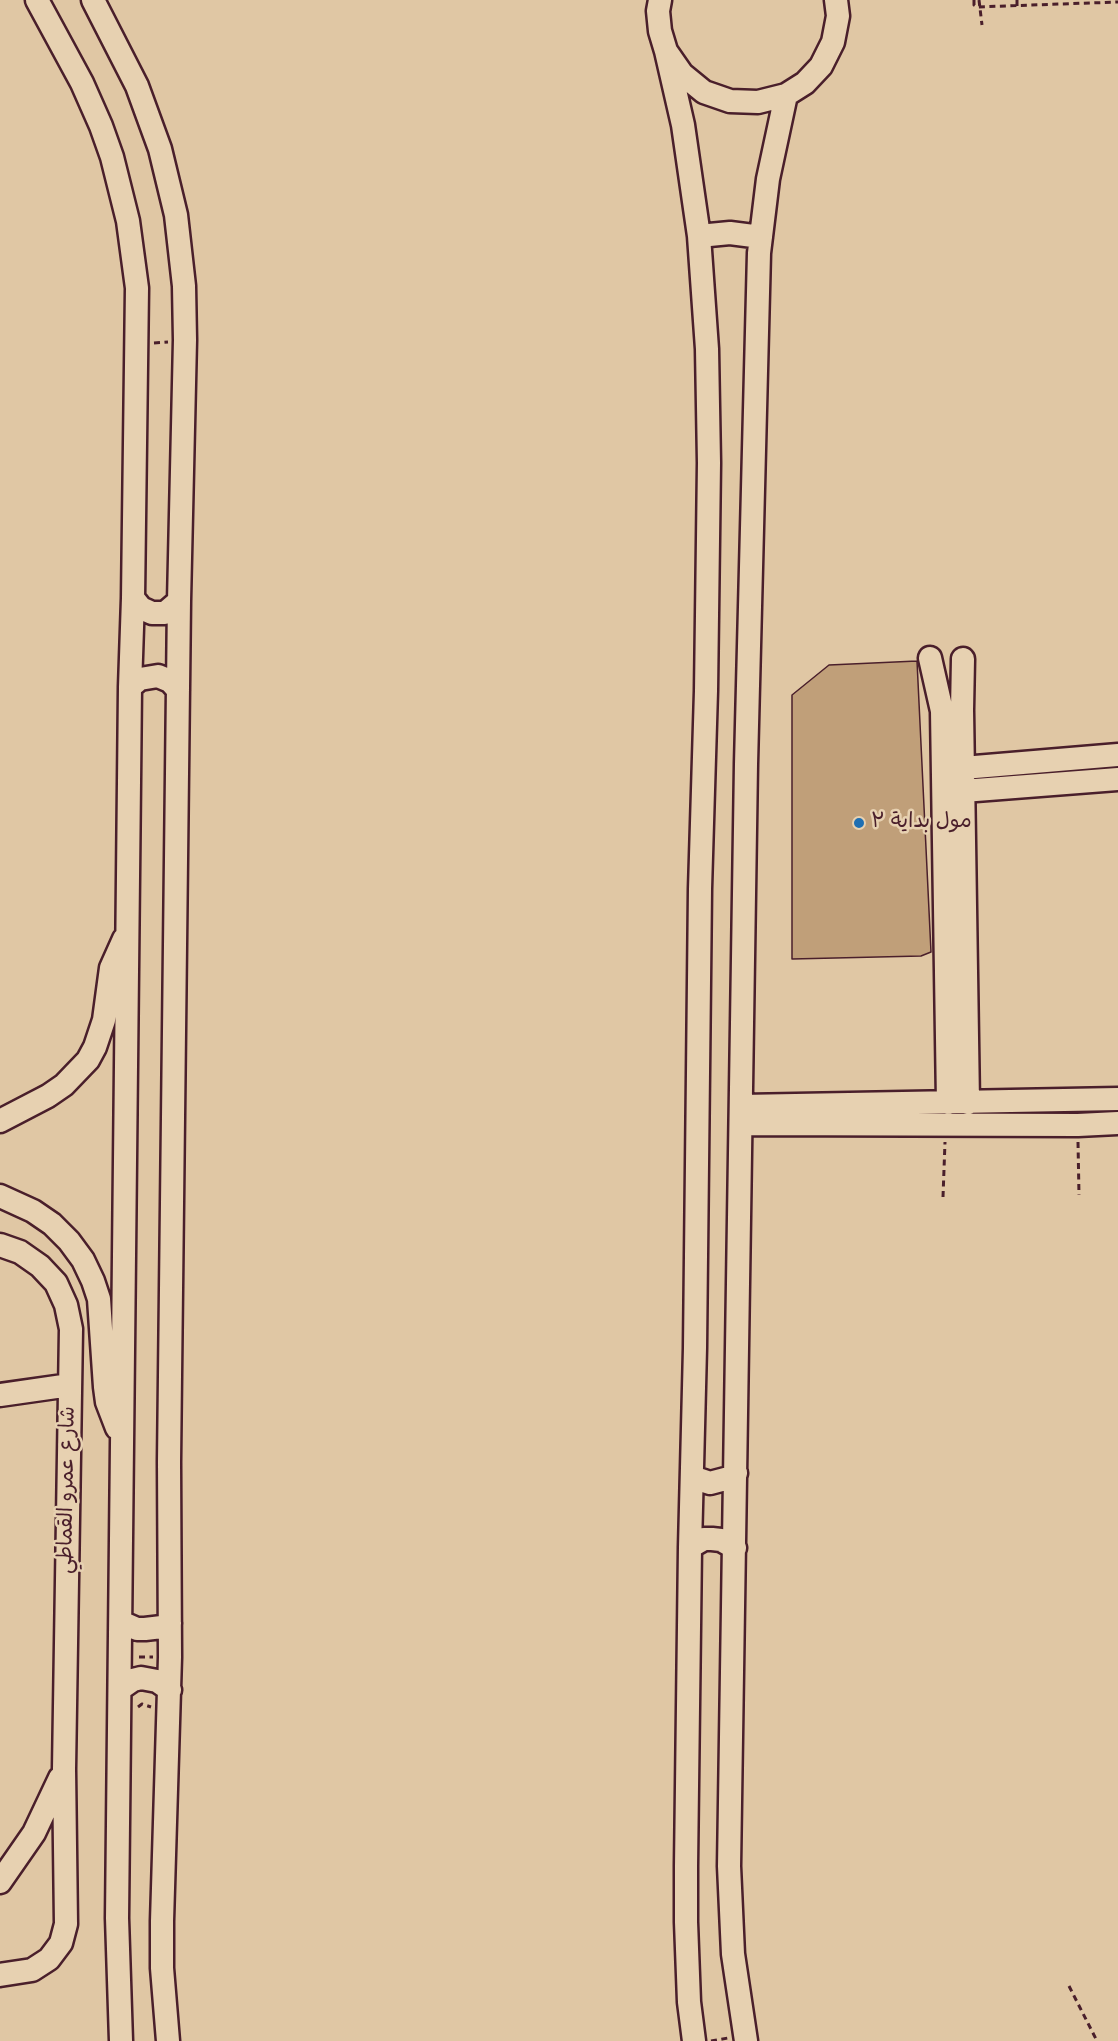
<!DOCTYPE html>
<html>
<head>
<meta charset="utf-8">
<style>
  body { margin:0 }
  canvas { display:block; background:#e0c7a4 }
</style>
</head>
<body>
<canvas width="1118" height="2041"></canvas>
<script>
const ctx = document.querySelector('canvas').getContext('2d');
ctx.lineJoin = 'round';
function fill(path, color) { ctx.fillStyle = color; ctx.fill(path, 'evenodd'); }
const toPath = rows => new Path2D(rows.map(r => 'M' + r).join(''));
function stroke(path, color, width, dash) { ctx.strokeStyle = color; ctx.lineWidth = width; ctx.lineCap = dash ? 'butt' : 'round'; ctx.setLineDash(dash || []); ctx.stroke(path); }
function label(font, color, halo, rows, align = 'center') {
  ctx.font = font + ' Mynerve,"Playpen Sans Arabic",sans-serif'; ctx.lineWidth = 5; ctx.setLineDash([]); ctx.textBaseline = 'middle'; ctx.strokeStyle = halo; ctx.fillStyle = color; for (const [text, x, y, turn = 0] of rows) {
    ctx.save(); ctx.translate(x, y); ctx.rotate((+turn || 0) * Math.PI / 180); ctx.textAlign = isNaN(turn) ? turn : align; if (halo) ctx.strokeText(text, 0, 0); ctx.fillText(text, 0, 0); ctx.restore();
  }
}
const building = toPath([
  [917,661,931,952,921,956,792,959,792,695,829,665,917,661]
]);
const path = toPath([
  [974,0,974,5,977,7,1118,2],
  [979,0,982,25],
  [1017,0,1017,7],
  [154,343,168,342],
  [1078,1142,1079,1195],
  [943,1197,945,1142],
  [139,1657,153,1657],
  [138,1707,142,1704,151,1707],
  [1069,1986,1097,2041],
  [711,2041,728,2038]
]);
const minor = toPath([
  [37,0,82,83,101,126,112,157,128,221,137,288,133,598,130,687,117,1918,121,2041],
  [93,0,137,86,160,149,176,215,184,286,185,340,179,601,169,1462,170,1657,162,1921,162,1968,168,2041],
  [660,0,658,11,660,31,666,51,682,74,704,92,730,101,758,102,786,95,805,83,821,66,833,42,838,16,836,0],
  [666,51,683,125,699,236,707,349,709,463,706,691,700,889,695,1348,690,1547,686,1866,686,1922,689,2002,694,2041],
  [699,236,730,233,761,237],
  [133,598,141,608,152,613,165,613,179,601],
  [930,658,942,711,948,1103],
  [963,659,962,710,968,1103],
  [130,687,140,679,158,676,170,681,178,690],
  [963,768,1118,755],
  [963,791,1118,779],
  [742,1106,1118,1099],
  [0,1121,48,1096,64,1085,88,1060,95,1047,104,1020,111,968,124,939],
  [741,1124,1078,1125,1118,1123],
  [0,1196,33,1211,52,1224,69,1241,83,1260,93,1281,99,1299,105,1387,107,1402,117,1428],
  [0,1245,20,1252,40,1266,56,1283,66,1305,71,1329,64,1769,66,1924,61,1943,49,1959,32,1970,0,1975],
  [0,1395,70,1385],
  [692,1477,710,1483,729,1478,736,1473],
  [690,1547,704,1539,712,1539,721,1540,735,1548],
  [121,1622,137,1629,145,1629,162,1627,170,1623],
  [120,1689,133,1680,141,1678,157,1681,170,1690],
  [0,1882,34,1833,60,1778],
  [746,2041,733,1954,729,1866,746,764,759,253,768,179,786,95]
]);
const markers = [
  [859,823,6,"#1f6fb2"]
];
const poiNames = [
  ["مول بداية ۲",871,823]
];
const streetNames = [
  ["شارع عمرو القماطي",68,1490,-89]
];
fill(building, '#c09f79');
stroke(building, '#4a1f2b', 1.5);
stroke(minor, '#4a1f2b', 27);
stroke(path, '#4a1f2b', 3, [6, 4.5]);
stroke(minor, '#e7d1b1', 22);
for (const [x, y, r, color] of markers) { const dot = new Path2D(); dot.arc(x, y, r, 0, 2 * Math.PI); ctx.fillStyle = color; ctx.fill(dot); stroke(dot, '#e7d1b1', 2); }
label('21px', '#4a1f2b', '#e7d1b1', poiNames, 'left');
label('21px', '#4a1f2b', '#e7d1b1', streetNames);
</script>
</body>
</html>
